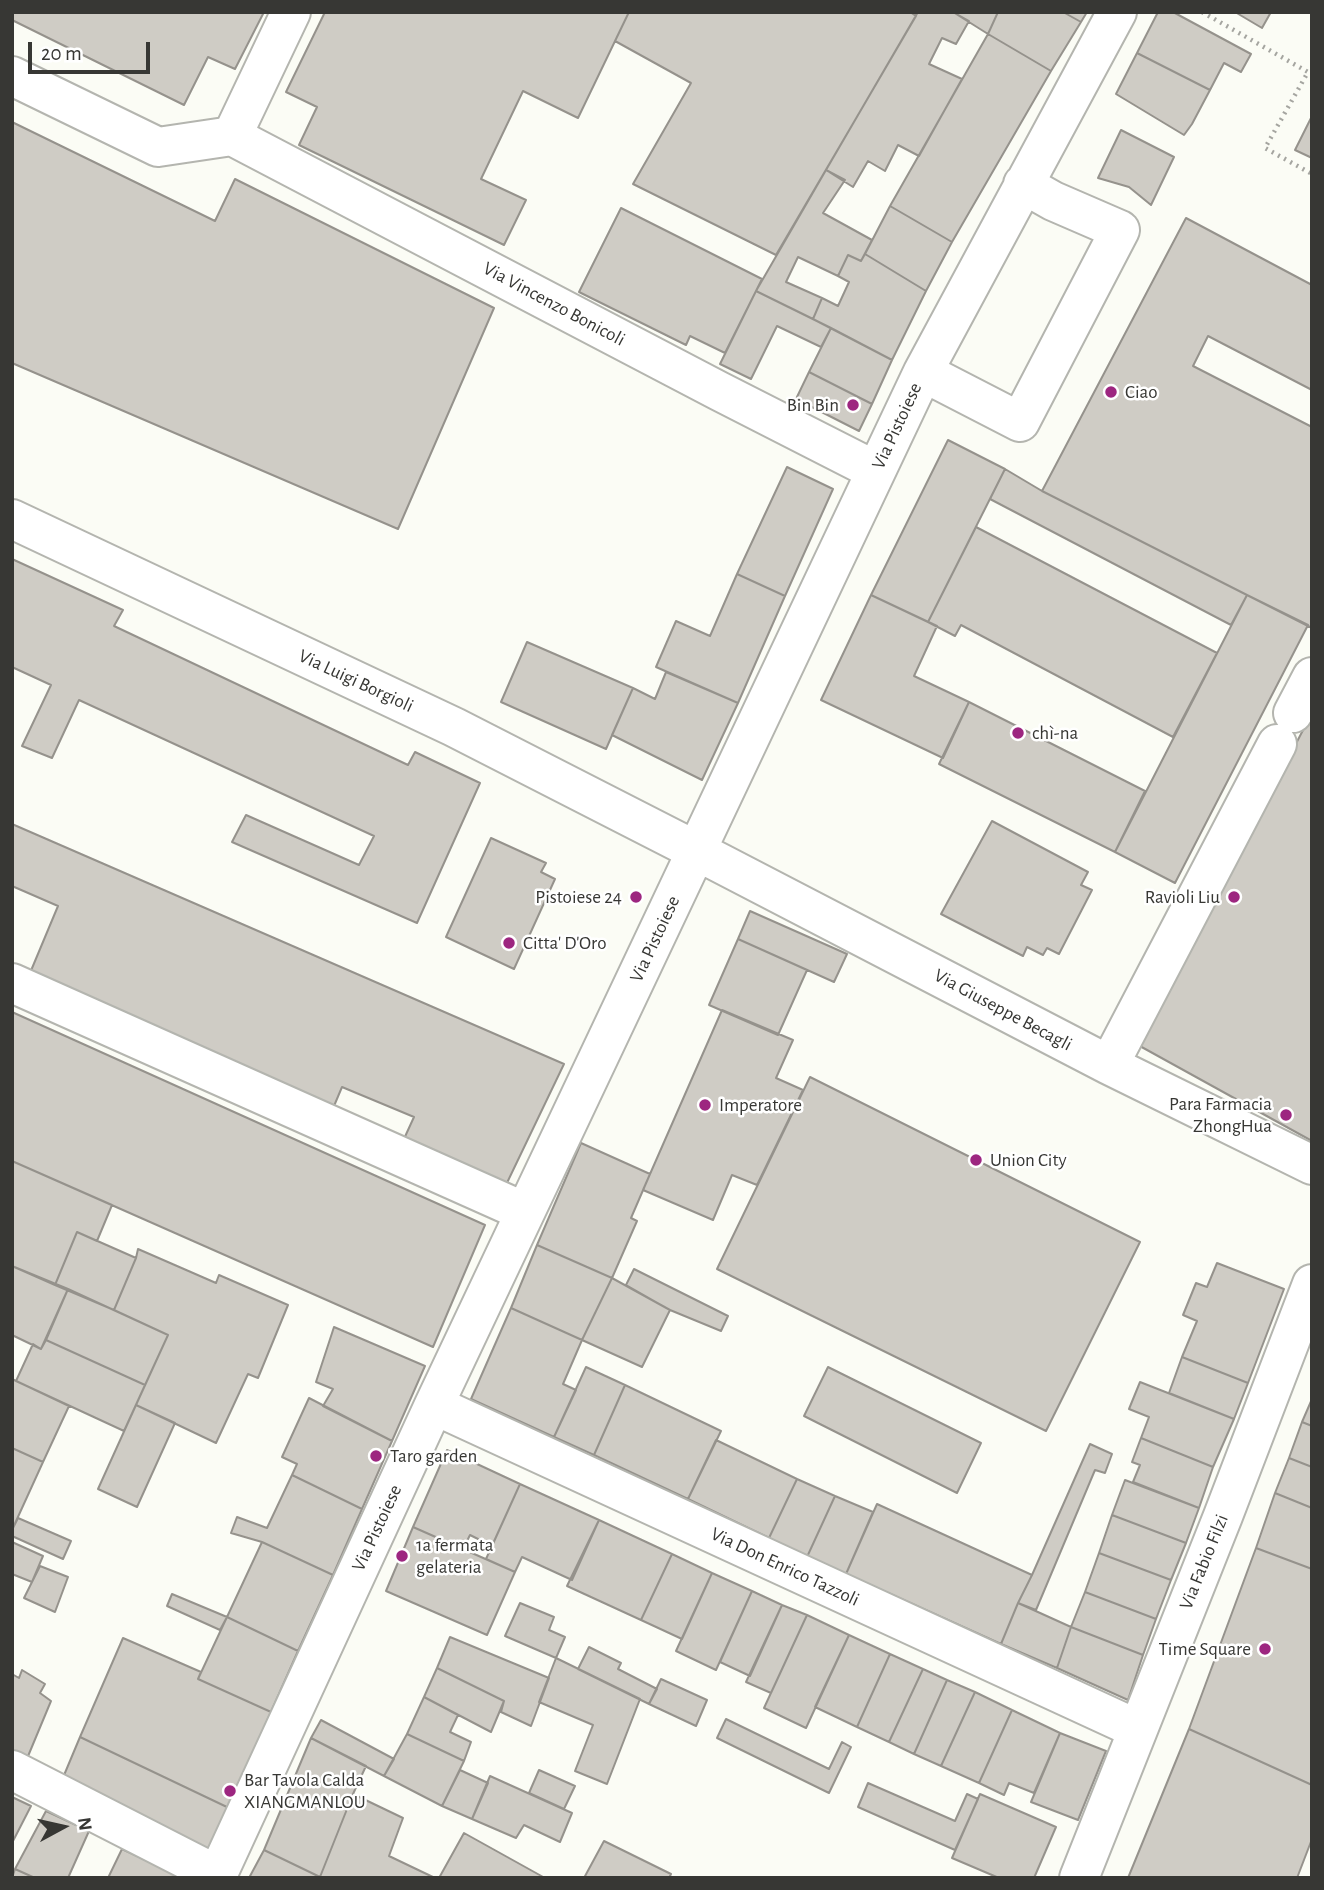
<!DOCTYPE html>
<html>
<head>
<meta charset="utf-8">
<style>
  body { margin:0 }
  #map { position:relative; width:1324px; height:1890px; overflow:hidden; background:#fbfcf5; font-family:"Alegreya Sans",sans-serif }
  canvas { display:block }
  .frame { position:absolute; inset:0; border:14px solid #373734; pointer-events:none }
  .north { position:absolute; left:28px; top:1792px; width:70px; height:70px; -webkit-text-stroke:5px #fff; paint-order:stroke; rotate:82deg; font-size:19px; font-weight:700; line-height:28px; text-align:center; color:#373734 }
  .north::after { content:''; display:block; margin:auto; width:24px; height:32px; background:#373734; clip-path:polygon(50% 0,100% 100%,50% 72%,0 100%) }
  .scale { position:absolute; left:28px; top:42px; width:122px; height:32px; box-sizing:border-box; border:4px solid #373734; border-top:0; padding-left:9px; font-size:21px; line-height:24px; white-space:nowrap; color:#373734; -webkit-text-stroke:5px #fff; paint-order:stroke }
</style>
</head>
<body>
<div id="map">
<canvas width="1324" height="1890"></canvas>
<div class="frame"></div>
<div class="north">N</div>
<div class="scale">20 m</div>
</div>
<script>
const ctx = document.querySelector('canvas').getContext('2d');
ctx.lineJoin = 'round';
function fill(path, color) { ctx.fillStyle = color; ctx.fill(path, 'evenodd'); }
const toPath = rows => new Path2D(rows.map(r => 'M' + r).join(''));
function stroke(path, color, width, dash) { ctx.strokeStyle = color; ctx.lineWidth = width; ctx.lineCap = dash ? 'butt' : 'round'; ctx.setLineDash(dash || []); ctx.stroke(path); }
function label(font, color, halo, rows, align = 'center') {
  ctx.font = font + ' "Alegreya Sans",sans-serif'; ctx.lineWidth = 5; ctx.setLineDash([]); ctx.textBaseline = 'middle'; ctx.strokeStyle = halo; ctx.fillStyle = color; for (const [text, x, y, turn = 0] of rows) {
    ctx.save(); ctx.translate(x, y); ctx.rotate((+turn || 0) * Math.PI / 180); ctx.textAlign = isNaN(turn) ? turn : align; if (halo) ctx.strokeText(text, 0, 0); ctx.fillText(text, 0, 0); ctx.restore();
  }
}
const building = toPath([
  [12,12,264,12,235,69,208,57,184,105,12,20,12,12],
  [325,12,629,12,578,118,523,91,481,179,526,200,504,245,299,145,317,107,286,92,325,12],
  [629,12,910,12,916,16,776,255,633,184,691,83,615,41,629,12],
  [918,12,953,12,969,21,956,44,942,38,929,64,962,79,919,156,898,145,885,171,868,161,853,187,826,170,918,12],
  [953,12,998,12,988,34,953,12],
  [998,12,1063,12,1081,22,1051,71,988,34,998,12],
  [1063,12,1087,12,1081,22,1063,12],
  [1158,12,1173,12,1251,54,1241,72,1224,63,1210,90,1137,53,1158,12],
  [1235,12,1271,12,1262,28,1235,12],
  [988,34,1051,71,952,242,890,206,988,34],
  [1137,53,1210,90,1192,124,1184,135,1116,94,1137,53],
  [1312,116,1312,158,1295,150,1312,116],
  [12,122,215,221,235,179,494,308,398,529,12,363,12,122],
  [1121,130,1174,157,1151,205,1129,187,1098,178,1121,130],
  [826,170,845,180,823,213,872,240,861,261,848,255,838,276,798,257,786,282,822,298,813,319,756,291,826,170],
  [890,206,952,242,926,291,865,254,890,206],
  [621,208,762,279,725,353,690,336,686,345,579,292,621,208],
  [1186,218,1312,285,1312,390,1208,336,1193,366,1312,427,1312,628,1042,491,1186,218],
  [865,254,926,291,892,360,813,319,822,298,838,306,849,282,838,276,848,255,861,261,865,254],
  [756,291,831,328,821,347,777,326,751,379,720,364,756,291],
  [831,328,892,360,872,404,809,372,831,328],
  [809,372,872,404,859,431,796,399,809,372],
  [948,440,1005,469,928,622,871,595,948,440],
  [787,467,833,489,785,596,737,574,787,467],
  [1005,469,1042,491,1247,595,1231,625,990,499,1005,469],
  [976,527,1217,653,1173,737,961,625,955,636,928,622,976,527],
  [12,559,123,610,114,626,408,765,415,752,480,783,417,923,232,842,246,815,359,865,374,836,79,700,52,758,22,746,51,685,12,667,12,559],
  [737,574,785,596,738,703,656,667,676,621,710,636,737,574],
  [871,595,937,626,914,676,969,702,943,758,821,700,871,595],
  [1247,595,1308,625,1175,883,1115,852,1247,595],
  [527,642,633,688,606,749,501,702,527,642],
  [666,672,738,703,702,780,612,735,633,688,655,699,666,672],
  [969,702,1145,791,1115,852,939,764,969,702],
  [1312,713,1312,1141,1138,1045,1312,713],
  [992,821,1088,872,1081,885,1092,890,1059,954,1047,948,1043,955,1027,947,1023,956,941,914,992,821],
  [12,824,564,1064,505,1187,403,1141,414,1117,342,1087,334,1106,30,973,58,906,12,886,12,824],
  [491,838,546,863,541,872,555,879,514,969,446,937,491,838],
  [750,911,847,954,834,982,738,939,750,911],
  [738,939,807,970,778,1035,709,1005,738,939],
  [722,1010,793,1040,776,1078,803,1090,757,1185,732,1175,713,1220,643,1190,722,1010],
  [12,1012,485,1225,433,1347,12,1161,12,1012],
  [810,1077,1140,1242,1046,1431,717,1269,810,1077],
  [581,1143,650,1174,631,1218,637,1221,612,1278,537,1245,581,1143],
  [12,1161,112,1205,97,1241,77,1232,55,1285,12,1266,12,1161],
  [77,1232,136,1258,114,1310,55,1285,77,1232],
  [537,1245,612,1278,582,1340,511,1308,537,1245],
  [138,1249,216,1283,219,1275,288,1305,258,1378,248,1374,216,1443,136,1405,168,1335,114,1310,136,1258,138,1249],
  [1217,1263,1284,1289,1248,1383,1182,1357,1197,1321,1183,1315,1196,1283,1207,1287,1217,1263],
  [12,1266,68,1289,41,1349,12,1335,12,1266],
  [634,1269,728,1316,721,1331,670,1310,626,1285,634,1269],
  [612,1278,670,1310,642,1367,582,1340,612,1278],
  [68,1289,168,1335,145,1385,46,1340,68,1289],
  [511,1308,582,1340,563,1384,576,1390,554,1437,471,1399,511,1308],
  [334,1327,425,1366,392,1441,323,1406,333,1389,316,1382,334,1327],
  [46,1340,145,1385,124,1431,16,1381,33,1344,41,1349,46,1340],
  [1182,1357,1248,1383,1234,1419,1169,1393,1182,1357],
  [586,1367,625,1385,594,1455,554,1437,586,1367],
  [828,1367,981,1443,957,1493,804,1416,828,1367],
  [12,1379,69,1406,43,1462,12,1448,12,1379],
  [1140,1382,1234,1419,1213,1467,1141,1438,1149,1417,1129,1409,1140,1382],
  [625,1385,721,1431,688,1499,594,1455,625,1385],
  [309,1398,392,1441,362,1509,292,1475,297,1464,282,1457,309,1398],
  [1312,1399,1312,1426,1302,1422,1312,1399],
  [136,1405,175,1423,137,1507,98,1489,136,1405],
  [1302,1422,1312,1426,1312,1467,1289,1458,1302,1422],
  [1141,1438,1213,1467,1199,1508,1133,1482,1140,1465,1132,1462,1141,1438],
  [716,1440,797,1479,769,1538,688,1499,716,1440],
  [1090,1444,1112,1454,1105,1473,1095,1470,1036,1610,1018,1603,1032,1575,1090,1444],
  [12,1448,43,1462,12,1530,12,1448],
  [447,1450,520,1484,492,1546,470,1535,463,1549,413,1527,447,1450],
  [1289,1458,1312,1467,1312,1508,1275,1493,1289,1458],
  [292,1475,362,1509,333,1575,262,1542,231,1533,237,1517,267,1528,292,1475],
  [797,1479,835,1496,807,1557,769,1538,797,1479],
  [1125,1480,1199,1508,1186,1543,1112,1515,1125,1480],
  [520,1484,599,1520,572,1580,522,1557,515,1572,486,1559,520,1484],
  [1275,1493,1312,1508,1312,1569,1256,1548,1275,1493],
  [835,1496,873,1512,846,1574,807,1557,835,1496],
  [877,1504,1032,1575,1018,1603,1001,1644,846,1574,877,1504],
  [1112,1515,1186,1543,1171,1580,1099,1553,1112,1515],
  [18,1518,71,1541,63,1559,12,1536,12,1530,18,1518],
  [599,1520,672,1554,641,1620,567,1586,599,1520],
  [413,1527,515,1572,487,1635,386,1591,413,1527],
  [12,1542,43,1556,32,1582,12,1574,12,1542],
  [262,1542,333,1575,298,1651,227,1617,262,1542],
  [1256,1548,1312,1569,1312,1785,1189,1729,1256,1548],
  [1099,1553,1171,1580,1156,1619,1085,1592,1099,1553],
  [672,1554,712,1573,682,1639,641,1620,672,1554],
  [40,1566,68,1577,55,1612,24,1598,40,1566],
  [712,1573,752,1591,716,1670,676,1651,712,1573],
  [752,1591,782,1605,750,1676,720,1662,752,1591],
  [1085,1592,1156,1619,1143,1655,1071,1627,1085,1592],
  [172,1594,227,1617,220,1630,167,1606,172,1594],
  [520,1603,554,1617,549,1630,565,1637,556,1658,505,1636,520,1603],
  [1018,1603,1071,1627,1057,1668,1001,1644,1018,1603],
  [782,1605,807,1615,771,1693,746,1682,782,1605],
  [807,1615,849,1635,806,1728,764,1708,807,1615],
  [227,1617,298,1651,271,1712,198,1679,227,1617],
  [1071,1627,1143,1655,1128,1700,1057,1668,1071,1627],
  [849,1635,890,1654,857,1727,815,1707,849,1635],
  [450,1637,549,1678,531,1726,501,1712,504,1701,437,1668,450,1637],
  [123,1638,201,1672,198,1679,271,1712,229,1808,80,1737,123,1638],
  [589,1647,621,1663,618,1669,657,1689,649,1704,578,1669,589,1647],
  [890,1654,923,1669,889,1742,857,1727,890,1654],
  [556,1658,640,1699,607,1784,575,1771,593,1725,539,1702,556,1658],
  [437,1668,504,1701,491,1732,424,1697,437,1668],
  [923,1669,947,1680,914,1754,889,1742,923,1669],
  [22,1670,45,1684,40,1693,51,1701,26,1761,12,1754,12,1674,19,1678,22,1670],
  [661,1679,707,1700,696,1726,649,1704,661,1679],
  [947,1680,975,1692,941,1766,914,1754,947,1680],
  [975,1692,1012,1710,979,1783,941,1766,975,1692],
  [424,1697,458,1715,450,1732,471,1742,464,1761,407,1734,424,1697],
  [1012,1710,1060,1733,1034,1793,1009,1783,1004,1795,979,1783,1012,1710],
  [726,1719,829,1769,842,1742,851,1747,829,1793,717,1738,726,1719],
  [321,1720,394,1759,384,1776,311,1738,321,1720],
  [1189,1729,1312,1785,1312,1839,1297,1878,1128,1878,1189,1729],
  [1060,1733,1106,1751,1078,1820,1031,1802,1060,1733],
  [407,1734,464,1761,442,1806,384,1776,407,1734],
  [80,1737,229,1808,209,1852,62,1780,80,1737],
  [311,1738,366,1766,353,1794,320,1877,264,1850,311,1738],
  [460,1770,488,1783,472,1819,442,1806,460,1770],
  [539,1770,575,1786,564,1809,529,1793,539,1770],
  [490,1776,572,1813,560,1842,524,1825,516,1838,472,1819,490,1776],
  [868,1783,955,1821,967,1794,978,1799,955,1850,858,1807,868,1783],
  [353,1794,403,1818,389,1856,435,1878,249,1878,264,1850,320,1877,353,1794],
  [980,1794,1056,1827,1034,1878,999,1878,952,1858,980,1794],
  [12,1797,31,1806,12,1843,12,1797],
  [46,1811,89,1831,68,1878,35,1878,15,1869,46,1811],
  [464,1833,545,1878,439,1878,464,1833],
  [604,1841,671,1874,669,1878,584,1878,604,1841],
  [122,1849,184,1878,108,1878,122,1849],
  [15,1869,35,1878,12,1878,15,1869]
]);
const path = toPath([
  [1202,12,1308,72,1265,148,1312,174]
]);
const minor = toPath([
  [291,12,232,136,719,391,876,471],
  [12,76,158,147,232,136],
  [923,372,1020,422,1120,230,1053,201,1023,184],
  [12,519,454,727,720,863,1109,1065,1312,1165],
  [1293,713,1312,677],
  [12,983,525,1212],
  [1109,1065,1277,744],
  [434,1405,1137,1729],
  [12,1770,217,1875],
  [216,1878,434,1405,923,372,1117,12],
  [1079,1878,1223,1516,1312,1284]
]);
const markers = [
  [1111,392,7,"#9d2680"],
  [853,405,7,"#9d2680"],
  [1018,733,7,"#9d2680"],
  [636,897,7,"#9d2680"],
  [1234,897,7,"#9d2680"],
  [509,943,7,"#9d2680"],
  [705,1105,7,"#9d2680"],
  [1286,1115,7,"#9d2680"],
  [976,1160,7,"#9d2680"],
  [376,1456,7,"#9d2680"],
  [402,1556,7,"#9d2680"],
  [1265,1649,7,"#9d2680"],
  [230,1791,7,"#9d2680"]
];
const streetNames = [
  ["Via Vincenzo Bonicoli",554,304,28],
  ["Via Pistoiese",897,426,-65],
  ["Via Luigi Borgioli",356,681,25],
  ["Via Pistoiese",655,939,-65],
  ["Via Giuseppe Becagli",1003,1010,28],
  ["Via Pistoiese",377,1528,-65],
  ["Via Fabio Filzi",1204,1562,-68],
  ["Via Don Enrico Tazzoli",785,1567,25]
];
const poiNames = [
  ["Ciao",1125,392],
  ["Bin Bin",839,405,"right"],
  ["chì-na",1032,733],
  ["Pistoiese 24",622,897,"right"],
  ["Ravioli Liu",1220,897,"right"],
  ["Citta' D'Oro",523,943],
  ["Para Farmacia",1272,1104,"right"],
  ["ZhongHua",1272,1126,"right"],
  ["Imperatore",719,1105],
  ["Union City",990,1160],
  ["Taro garden",390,1456],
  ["1a fermata",416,1545],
  ["gelateria",416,1567],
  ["Time Square",1251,1649,"right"],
  ["Bar Tavola Calda",244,1780],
  ["XIANGMANLOU",244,1802]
];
fill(building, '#cfccc5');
stroke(building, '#95928c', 2);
stroke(minor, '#b4b5af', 42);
stroke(path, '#a5a5a0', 4.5, [2, 5]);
stroke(minor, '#fff', 38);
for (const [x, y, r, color] of markers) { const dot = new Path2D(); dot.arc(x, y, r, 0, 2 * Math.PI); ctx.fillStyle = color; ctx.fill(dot); stroke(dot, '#fff', 2.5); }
label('19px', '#373734', '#fff', streetNames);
label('19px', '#373734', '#fff', poiNames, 'left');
</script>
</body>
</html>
